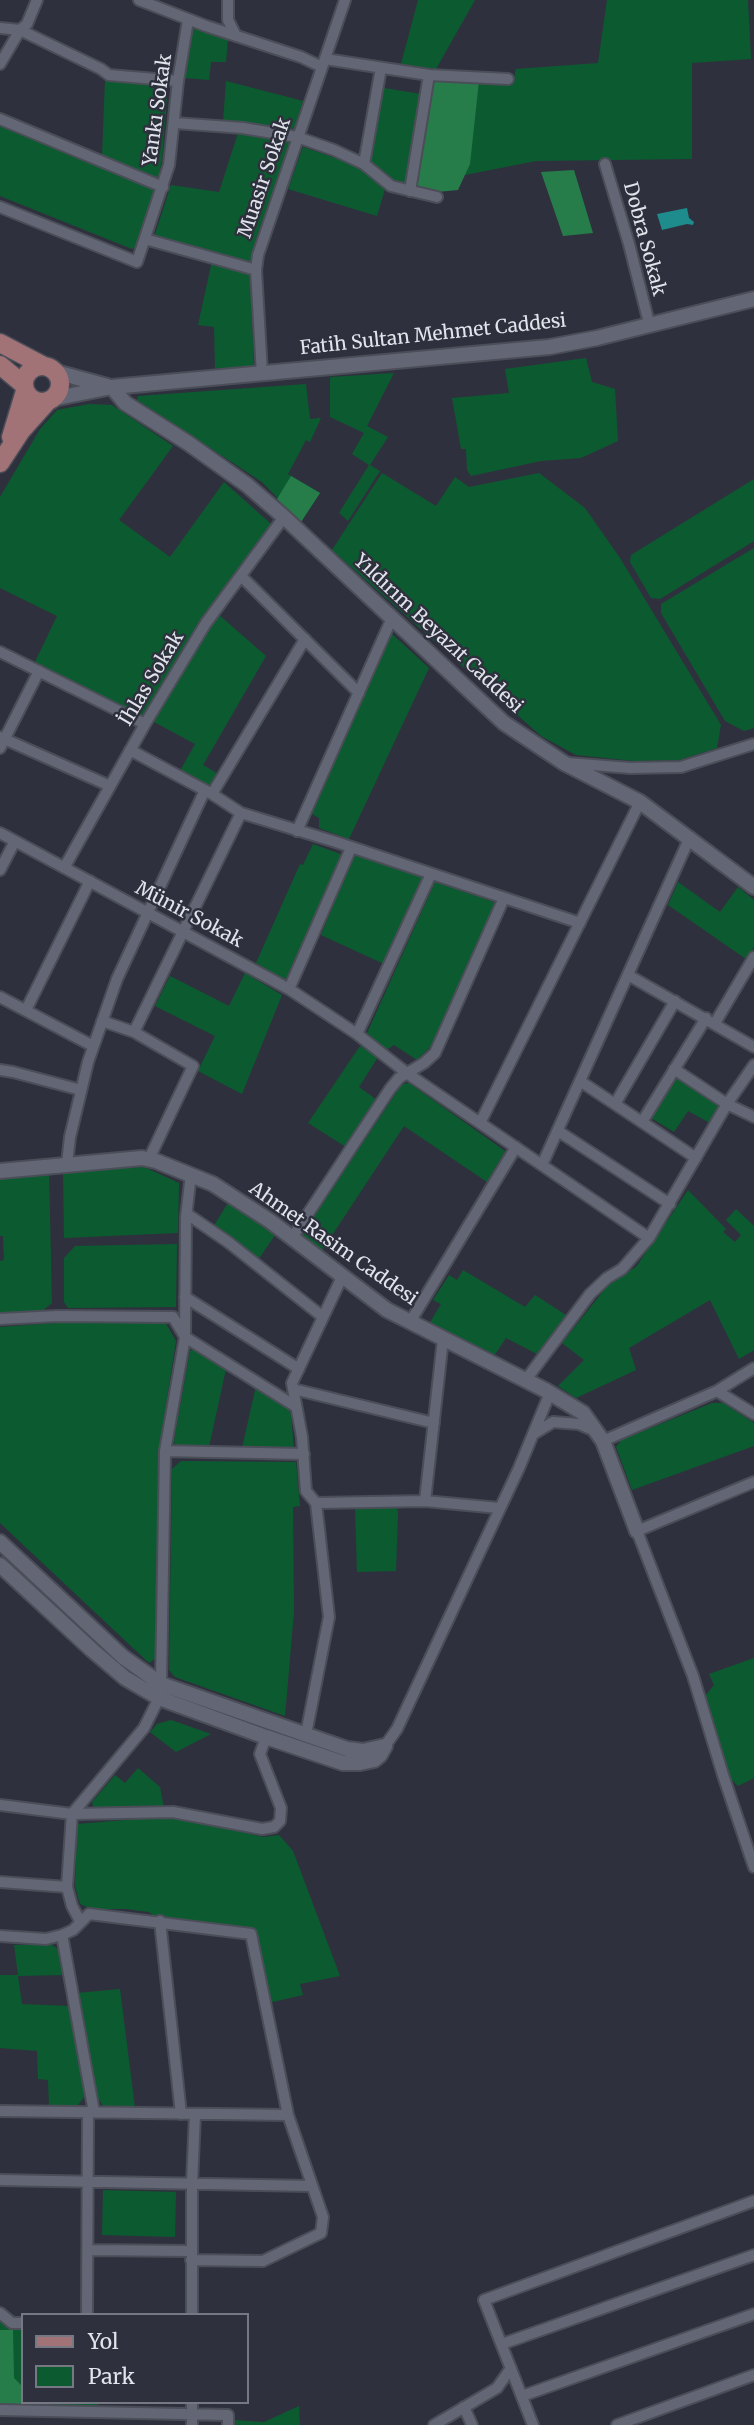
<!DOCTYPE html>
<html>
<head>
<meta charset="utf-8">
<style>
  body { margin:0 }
  #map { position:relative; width:754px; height:2425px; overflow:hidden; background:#2e313d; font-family:Merriweather,serif }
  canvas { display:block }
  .legend { position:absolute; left:21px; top:2313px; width:228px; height:91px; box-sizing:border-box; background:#2e313d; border:2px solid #767983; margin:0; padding:9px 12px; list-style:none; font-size:21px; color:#e2e4ec }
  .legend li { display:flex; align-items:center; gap:14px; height:35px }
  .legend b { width:35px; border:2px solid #767983 }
</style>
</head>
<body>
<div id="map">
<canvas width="754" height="2425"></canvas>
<ul class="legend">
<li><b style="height:9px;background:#a17276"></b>Yol</li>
<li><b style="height:19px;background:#0c5b30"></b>Park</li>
</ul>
</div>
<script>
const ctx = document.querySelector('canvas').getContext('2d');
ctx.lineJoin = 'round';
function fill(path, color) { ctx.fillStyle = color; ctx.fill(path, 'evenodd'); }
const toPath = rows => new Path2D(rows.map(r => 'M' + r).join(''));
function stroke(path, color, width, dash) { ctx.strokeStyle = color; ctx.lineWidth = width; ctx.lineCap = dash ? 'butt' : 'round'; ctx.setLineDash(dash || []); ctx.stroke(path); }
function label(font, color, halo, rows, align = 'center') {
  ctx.font = font + ' Merriweather,serif'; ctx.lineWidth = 5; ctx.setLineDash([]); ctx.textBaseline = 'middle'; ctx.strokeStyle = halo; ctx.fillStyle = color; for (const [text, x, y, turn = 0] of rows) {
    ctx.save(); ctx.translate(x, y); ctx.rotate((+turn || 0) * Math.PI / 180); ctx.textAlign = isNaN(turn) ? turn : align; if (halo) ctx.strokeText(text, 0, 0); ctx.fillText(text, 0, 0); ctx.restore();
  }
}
const green = toPath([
  [418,0,475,0,436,69,401,64],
  [607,0,748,0,751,59,692,63,692,159,536,161,465,175,479,81,513,82,516,69,598,63],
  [196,28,228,38,226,62,211,62,209,80,185,78,192,30],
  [105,80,168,86,162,160,158,179,102,156],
  [226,81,303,101,294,129,223,122],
  [384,88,421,94,406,186,391,181,370,164],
  [0,124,151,187,155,193,137,247,132,249,0,196],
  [238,133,290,143,257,236,251,262,154,237,171,185,219,192],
  [303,147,356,165,385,189,377,216,288,189],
  [212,261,250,272,254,367,215,369,214,327,198,325],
  [586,358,592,382,615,389,618,441,581,458,541,461,471,476,467,470,466,449,461,449,452,398,509,393,505,369],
  [394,373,367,426,388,437,370,465,380,471,348,521,339,513,369,465,352,454,364,433,330,417,330,377],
  [306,384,310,419,321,418,310,442,306,440,288,474,320,493,301,522,262,482,137,400,138,396],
  [89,404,112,405,173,446,119,520,170,557,224,482,271,524,200,620,142,716,35,662,57,616,0,588,0,497,40,429,57,410],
  [382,473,436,506,455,477,469,487,539,473,585,508,620,558,721,725,717,748,679,760,634,761,576,755,541,736,332,550],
  [754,479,754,541,660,599,651,598,630,562,631,555],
  [754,548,754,728,744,731,725,721,661,613,661,604],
  [218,614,266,656,203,765,217,773,209,787,180,771,195,744,154,722,209,625],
  [391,633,429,668,349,839,319,828,319,818,312,814],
  [313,844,343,855,285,981,256,963,300,864,303,865],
  [354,855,424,878,384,964,321,935],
  [435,882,494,902,495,908,433,1044,417,1060,394,1045,386,1050,367,1033],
  [678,882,720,912,738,887,754,900,754,947,746,959,668,905],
  [245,973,282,995,242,1094,198,1071,215,1036,155,1006,170,976,229,1006],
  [360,1046,378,1057,359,1087,377,1100,346,1147,308,1123],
  [676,1078,721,1105,710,1123,688,1111,674,1132,651,1118],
  [409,1083,505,1151,487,1182,404,1126,321,1252,300,1237,402,1084],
  [144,1167,179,1183,178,1233,64,1238,63,1171],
  [49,1172,52,1303,42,1311,0,1313,0,1261,4,1260,3,1236,0,1236,0,1176],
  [688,1190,726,1229,723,1232,735,1242,741,1235,726,1220,736,1209,754,1226,754,1350,739,1359,710,1300,629,1348,636,1370,576,1398,558,1386,584,1360,562,1343,612,1280,636,1267],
  [228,1203,275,1235,258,1260,213,1227],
  [177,1244,176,1307,68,1308,64,1302,64,1258,75,1246],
  [463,1270,525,1307,535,1295,566,1315,537,1354,506,1338,494,1356,429,1324,441,1304,433,1300,449,1275,457,1280],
  [165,1322,176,1341,159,1449,155,1659,149,1663,0,1523,0,1327,57,1323],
  [193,1349,226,1369,209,1447,175,1447,174,1440,190,1351],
  [256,1386,287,1406,291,1414,294,1450,242,1448],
  [712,1403,723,1403,754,1423,754,1446,632,1490,616,1447,621,1440],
  [181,1461,296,1462,300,1506,293,1507,294,1612,285,1716,175,1677,169,1670,172,1469],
  [396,1506,398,1512,396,1571,357,1572,355,1508],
  [754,1658,754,1778,738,1786,731,1779,705,1696,714,1685,709,1674],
  [171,1720,211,1734,176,1752,150,1732,157,1724],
  [138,1768,160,1787,164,1808,94,1810,92,1802,115,1775,125,1783],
  [173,1816,263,1837,279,1835,293,1851,340,1976,300,1984,303,1995,268,2003,252,1929,154,1916,149,1912,126,1909,91,1909,80,1904,75,1886,77,1824],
  [14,1945,52,1945,59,1950,64,1975,18,1976,22,2004,69,2006,85,2096,78,2105,49,2105,48,2080,38,2079,37,2051,0,2048,0,1975,18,1975],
  [120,1989,135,2108,104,2107,95,2094,77,1993],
  [103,2190,176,2192,175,2237,102,2235],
  [0,2319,10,2328,23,2328,23,2402,98,2402,98,2407,0,2405],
  [299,2406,300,2425,234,2425,234,2420,264,2422]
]);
const forest = toPath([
  [433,79,479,81,470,164,458,190,437,192,415,187],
  [574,170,593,233,563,236,541,172],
  [291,476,320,493,301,522,277,499],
  [0,2330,13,2330,14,2378,23,2387,23,2402,34,2402,34,2406,0,2405]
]);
const water = toPath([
  [687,208,689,218,694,222,693,225,687,224,662,230,657,214]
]);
const minor = toPath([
  [139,0,206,26,301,57,322,67],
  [228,0,228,20,236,36],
  [0,28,20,30,101,69,109,75,178,81],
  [325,59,429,75,508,79],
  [0,64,20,30,27,24,37,0],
  [0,119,163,187],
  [175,123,243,128,297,137,334,150,364,164,391,186,437,197],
  [364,164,381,68],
  [605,164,629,244,649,323],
  [410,191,429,75],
  [0,207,137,262,169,165,178,81,188,20],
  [145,239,256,270],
  [262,374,256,270,258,255,345,0],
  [241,576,359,693],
  [0,652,145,724],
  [0,737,110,786],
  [0,748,39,671],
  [130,750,212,794,241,813,336,842,580,923],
  [568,763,630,768,681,767,754,744],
  [212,794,305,639],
  [297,831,392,618],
  [0,833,289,989,357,1034],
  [64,868,145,724,206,623,284,517],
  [0,870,15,841],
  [431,874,357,1034,408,1074,649,1238],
  [628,975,754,1047],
  [289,989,351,848],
  [0,997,93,1046],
  [26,1010,90,881],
  [102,1021,134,1032,193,1066,149,1159],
  [715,1023,754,957],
  [134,1032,241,813],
  [674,1069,727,1104,754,1117],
  [0,1070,13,1072,81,1090],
  [580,1081,696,1158],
  [615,1104,675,1001],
  [642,1122,706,1018],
  [480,1123,640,802],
  [558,1131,670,1204],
  [67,1164,70,1137,88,1062,117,979,205,790],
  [542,1165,690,837],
  [191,1174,186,1217,185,1337,165,1451,304,1454],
  [187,1214,228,1242,323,1317],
  [292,1238,390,1089,399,1078,424,1063,435,1053,504,898],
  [185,1297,299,1369],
  [0,1319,58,1316,173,1317,185,1337,295,1406],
  [410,1322,516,1147],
  [525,1381,590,1294,607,1278,622,1269,649,1238,727,1104,754,1065],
  [293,1389,434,1423],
  [717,1391,754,1414],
  [535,1433,553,1422,579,1424,595,1431],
  [603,1441,717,1391,754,1368],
  [754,1482,637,1531,693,1676,723,1775,754,1867],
  [425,1501,443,1339],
  [316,1503,425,1501,499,1508],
  [306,1734,329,1617,316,1503,306,1491,302,1437,292,1383,342,1277],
  [385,1746,397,1729,519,1468,550,1393],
  [0,1805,72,1814,173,1812,262,1829,274,1827,280,1821,281,1808,260,1754,266,1737],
  [0,1882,67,1887],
  [80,1921,72,1906,67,1887,72,1814,144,1728,159,1698,161,1684,165,1451],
  [160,1921,181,2114],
  [62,1935,94,2112],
  [0,1936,46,1939,62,1935,73,1930,89,1914,251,1934,288,2115,323,2217,321,2233,263,2261,191,2260],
  [0,2111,288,2115],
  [0,2180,311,2186],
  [88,2250,191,2251],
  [0,2313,12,2323,23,2323],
  [87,2315,88,2112],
  [192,2315,192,2183,195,2114],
  [502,2344,754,2255],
  [522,2396,754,2314],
  [464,2407,472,2425],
  [0,2410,228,2415,228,2425],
  [192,2425,192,2402],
  [434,2425,497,2388,511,2368],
  [533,2425,484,2300,754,2201],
  [617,2425,754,2375]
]);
const tertiary = toPath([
  [56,372,107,386],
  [112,387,125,403,188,443,247,485,284,517,504,723,564,763,640,802,754,887],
  [52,399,112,387,549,347,597,338,754,299],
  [0,1171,142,1158,156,1161,213,1184,270,1221,387,1310,545,1390,583,1413,603,1441,637,1531],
  [0,1542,123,1657,161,1684,347,1749,363,1751,385,1746],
  [0,1565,92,1650,125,1678,159,1698,266,1737,343,1763,360,1763,374,1760,380,1755,385,1746]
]);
const primary = toPath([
  [0,343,42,365],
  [0,365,24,385],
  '24 384a18 18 0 1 1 36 0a18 18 0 1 1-36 0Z',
  [11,437,25,391],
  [0,463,21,431,47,402]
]);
const streetNames = [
  ["Yankı Sokak",158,110,-82],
  ["Muasir Sokak",265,178,-71],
  ["Dobra Sokak",644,239,75],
  ["Fatih Sultan Mehmet Caddesi",433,335,-6],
  ["Yıldırım Beyazıt Caddesi",438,634,43],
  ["İhlas Sokak",152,679,-59],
  ["Münir Sokak",189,915,28],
  ["Ahmet Rasim Caddesi",333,1244,35]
];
fill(green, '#0c5b30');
fill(forest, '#277d4a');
fill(water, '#1e8b8c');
stroke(minor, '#4b4e58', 14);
stroke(tertiary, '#4b4e58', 18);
stroke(primary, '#4b4e58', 21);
stroke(minor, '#636775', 10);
stroke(tertiary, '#636775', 14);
stroke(primary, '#a17276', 18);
label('19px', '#e2e4ec', '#2e313d', streetNames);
</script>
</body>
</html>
